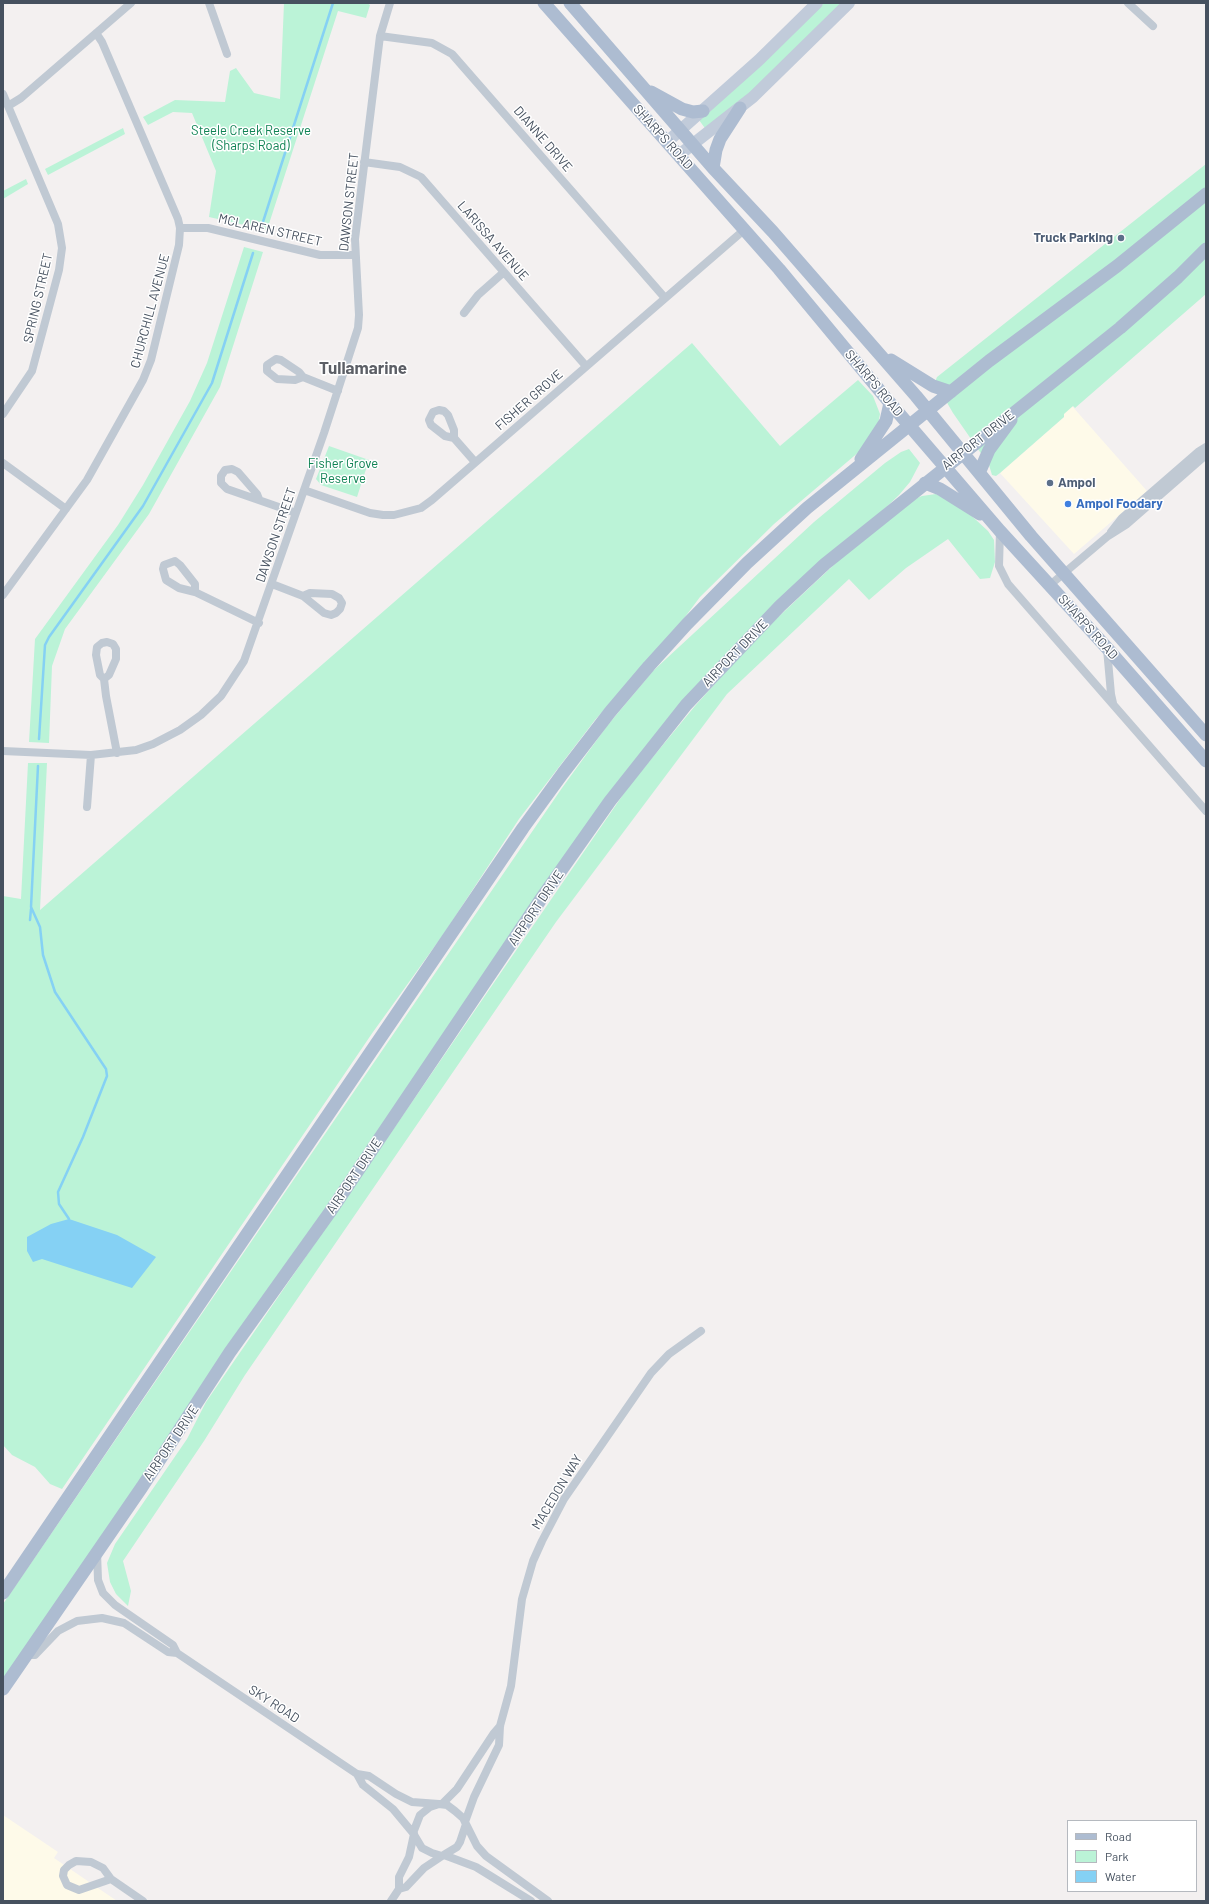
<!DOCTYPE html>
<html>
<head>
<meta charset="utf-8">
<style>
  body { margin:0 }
  #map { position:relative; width:1209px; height:1904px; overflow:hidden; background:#f3f0f0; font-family:Barlow,sans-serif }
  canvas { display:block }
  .frame { position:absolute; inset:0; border:4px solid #46515f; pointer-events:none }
  .legend { position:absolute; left:1067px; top:1820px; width:130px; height:72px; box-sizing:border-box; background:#fff; border:1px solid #b5b9bf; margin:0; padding:5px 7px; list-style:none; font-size:12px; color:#46515f }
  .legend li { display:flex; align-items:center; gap:8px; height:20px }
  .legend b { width:20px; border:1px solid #b5b9bf }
</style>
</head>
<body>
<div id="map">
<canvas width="1209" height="1904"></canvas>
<div class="frame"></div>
<ul class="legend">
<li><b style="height:5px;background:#adbcd1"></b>Road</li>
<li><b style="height:11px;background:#bbf3d7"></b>Park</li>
<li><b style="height:11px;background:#85d1f4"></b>Water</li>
</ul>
</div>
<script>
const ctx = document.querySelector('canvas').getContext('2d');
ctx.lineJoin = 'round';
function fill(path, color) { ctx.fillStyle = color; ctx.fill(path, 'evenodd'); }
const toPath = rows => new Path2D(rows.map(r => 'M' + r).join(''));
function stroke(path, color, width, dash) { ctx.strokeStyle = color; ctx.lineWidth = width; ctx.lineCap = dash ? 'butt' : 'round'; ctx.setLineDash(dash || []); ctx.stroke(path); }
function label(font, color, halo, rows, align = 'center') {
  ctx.font = font + ' Barlow,sans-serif'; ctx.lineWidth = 3; ctx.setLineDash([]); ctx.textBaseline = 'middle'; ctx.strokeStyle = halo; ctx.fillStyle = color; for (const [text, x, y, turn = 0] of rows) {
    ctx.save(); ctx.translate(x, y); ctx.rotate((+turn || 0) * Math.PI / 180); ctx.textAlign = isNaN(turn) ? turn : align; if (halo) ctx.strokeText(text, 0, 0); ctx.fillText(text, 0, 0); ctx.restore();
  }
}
const commercial = toPath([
  [1072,406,1147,491,1074,554,1000,473,1064,417,1063,414],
  [3,1815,58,1852,54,1858,117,1901,3,1901]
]);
const green = toPath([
  [284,3,367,3,370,5,366,18,338,11,267,230,209,217,216,171,192,113,173,112,148,125,143,117,175,100,225,102,230,71,236,68,254,93,280,99],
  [824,3,842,3,767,78,707,131,699,120,778,49],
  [123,128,125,134,48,175,45,169],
  [1206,164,1206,294,1075,408,1073,406,1064,414,1064,417,1000,473,996,476,992,475,989,465,953,413,935,382,937,377],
  [26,179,28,184,3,199,3,191],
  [244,247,263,252,220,387,149,514,65,629,52,666,49,743,29,742,35,639,118,525,143,485,190,401,207,363],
  [692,343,780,446,858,380,873,396,880,414,877,430,860,451,774,524,700,597,679,625,595,720,519,819,445,932,373,1032,62,1489,50,1484,35,1467,12,1455,3,1445,3,896,21,899,28,763,47,763,40,910],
  [329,446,369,460,357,497,321,485,316,479],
  [909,449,920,463,910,482,899,495,687,698,3,1680,3,1604,562,788,607,726,653,671,814,522,885,463,901,452],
  [936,494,962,507,988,531,994,540,995,562,990,578,980,579,948,539,906,568,869,600,849,579,727,694,556,922,245,1375,204,1441,123,1561,131,1591,128,1606,116,1594,110,1582,107,1563,115,1544,187,1439,206,1402,629,786,695,706,758,636,838,561,912,500,922,496]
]);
const water = toPath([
  [69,1219,117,1235,156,1257,132,1288,42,1259,33,1262,27,1251,27,1237,51,1224]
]);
const stream = toPath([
  [262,225,333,3],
  [39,739,45,645,49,637,143,506,212,383,253,253],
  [38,766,31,907,40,927,43,955,55,992,106,1069,107,1076,83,1137,58,1192,59,1204,69,1219],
  [30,920,31,909]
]);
const street = toPath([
  [209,3,227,54],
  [1128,3,1153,26],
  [380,36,432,43,452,54,665,298],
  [3,94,58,224,62,248,59,270,32,371,3,414],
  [8,106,21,98,131,3],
  [364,162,400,167,421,177,586,366],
  [180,228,208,228,320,255,354,255],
  [464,313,478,295,504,272],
  [303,377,295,380,277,379,267,371,267,365,276,359,281,360,299,372,303,377,338,391],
  [454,438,454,430,448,415,444,411,439,410,433,412,429,420,431,425,445,436,454,438,475,462],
  [3,463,66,509],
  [304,490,370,513,383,515,394,515,421,508,432,500,744,230],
  [259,499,257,494,238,472,232,469,225,470,221,476,221,483,227,489,296,513],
  [1000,531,999,566,1008,584,1206,811],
  [1111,532,1122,518,1198,452,1206,447],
  [272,584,303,596,324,613,331,615,336,613,340,609,342,603,339,598,332,594,310,593,303,596],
  [1050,585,1108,536,1127,524,1206,455],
  [195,592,195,584,180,565,175,561,164,565,163,569,166,580,179,588,195,592,259,623],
  [3,595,87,480,143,380,151,360,179,245,180,228,178,219,102,42,96,33],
  [1107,649,1111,694,1113,703],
  [104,679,109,675,116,659,116,649,113,644,107,642,102,643,97,647,96,655,100,675,104,679,106,696,117,753],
  [3,751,91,755,136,750,153,744,180,730,201,715,221,696,244,661,324,433,358,328,359,315,355,239,380,36,390,3],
  [87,807,91,755],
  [97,1552,98,1580,103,1593,115,1605,173,1645,177,1653],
  [26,1655,35,1655,58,1631,77,1621,102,1618,124,1623,168,1652,177,1653,357,1774,369,1776,396,1794,412,1802,439,1804],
  [357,1774,363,1785,393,1809,413,1833],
  [439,1804,447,1805,455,1811,463,1818,466,1824,460,1842,457,1847,442,1856,432,1853,422,1848,413,1833,420,1815,430,1807,439,1804],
  [442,1804,457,1789,494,1733,500,1726],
  [465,1822,474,1797,499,1745,500,1726,511,1686,522,1599,533,1561,542,1541,564,1499,651,1373,669,1354,701,1331],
  [466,1824,477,1846,486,1856,548,1901],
  [444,1855,476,1867,531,1901],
  [111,1879,79,1890,67,1885,63,1876,64,1870,69,1865,76,1861,91,1862,103,1868,111,1879,143,1901],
  [399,1889,406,1887,424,1868,442,1856],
  [391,1901,399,1889,399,1877,409,1857,414,1834]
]);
const secondary = toPath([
  [667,142,759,60,817,3],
  [679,155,753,97,849,3]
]);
const primary = toPath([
  [544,3,779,269,890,403,1000,531,1107,648,1206,761],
  [570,3,713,168,773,232,916,396,1031,536,1206,735],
  [651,92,682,109,693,112,703,111],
  [713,168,716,150,720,139,740,108],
  [891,360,933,386,951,392],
  [861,459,886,421,890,403],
  [980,471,989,450,1011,420],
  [925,483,940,489,980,514],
  [3,1593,523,828,563,773,610,712,649,666,687,624,747,563,807,508,989,361,1117,266,1206,194],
  [3,1689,142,1487,230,1352,330,1212,543,896,610,801,686,705,780,606,825,564,1120,328,1178,277,1206,249]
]);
const markers = [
  [1121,238,4,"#5c6f8a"],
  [1050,483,4,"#5c6f8a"],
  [1068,504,4,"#3f7fe0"]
];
const parkNames = [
  ["Steele Creek Reserve",251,131],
  ["(Sharps Road)",251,146],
  ["Fisher Grove",343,464],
  ["Reserve",343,479]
];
const streetNames = [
  ["SHARPS ROAD",663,137,48],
  ["DIANNE DRIVE",543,139,49],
  ["DAWSON STREET",349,202,-84],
  ["MCLAREN STREET",270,230,13],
  ["LARISSA AVENUE",493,241,49],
  ["SPRING STREET",38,298,-77],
  ["CHURCHILL AVENUE",150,311,-75],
  ["SHARPS ROAD",874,383,50],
  ["FISHER GROVE",529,400,-41],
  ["AIRPORT DRIVE",978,440,-38],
  ["DAWSON STREET",276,535,-71],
  ["SHARPS ROAD",1088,627,48],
  ["AIRPORT DRIVE",735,653,-46],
  ["AIRPORT DRIVE",536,908,-56],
  ["AIRPORT DRIVE",354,1176,-56],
  ["AIRPORT DRIVE",171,1443,-56],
  ["MACEDON WAY",557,1492,-59],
  ["SKY ROAD",274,1704,33]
];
const serviceNames = [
  ["Truck Parking",1113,238],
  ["Ampol",1058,483,"left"]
];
const shopNames = [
  ["Ampol Foodary",1076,504]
];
const districtNames = [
  ["Tullamarine",363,368]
];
fill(commercial, '#fefae9');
fill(green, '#bbf3d7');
fill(water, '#85d1f4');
stroke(stream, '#85d1f4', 2.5);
stroke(street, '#c0c9d3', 8);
stroke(secondary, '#c1cbda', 12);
stroke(primary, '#adbcd1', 13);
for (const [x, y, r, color] of markers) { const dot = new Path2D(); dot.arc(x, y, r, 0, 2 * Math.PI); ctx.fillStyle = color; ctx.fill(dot); stroke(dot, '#fff', 1.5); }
label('13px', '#0f8354', '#fff', parkNames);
label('13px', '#46515f', '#fff', streetNames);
label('bold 13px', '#4e5e75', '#fff', serviceNames, 'right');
label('bold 13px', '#366cbe', '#fff', shopNames, 'left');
label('bold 17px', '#5c5f66', '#fff', districtNames);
</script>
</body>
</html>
